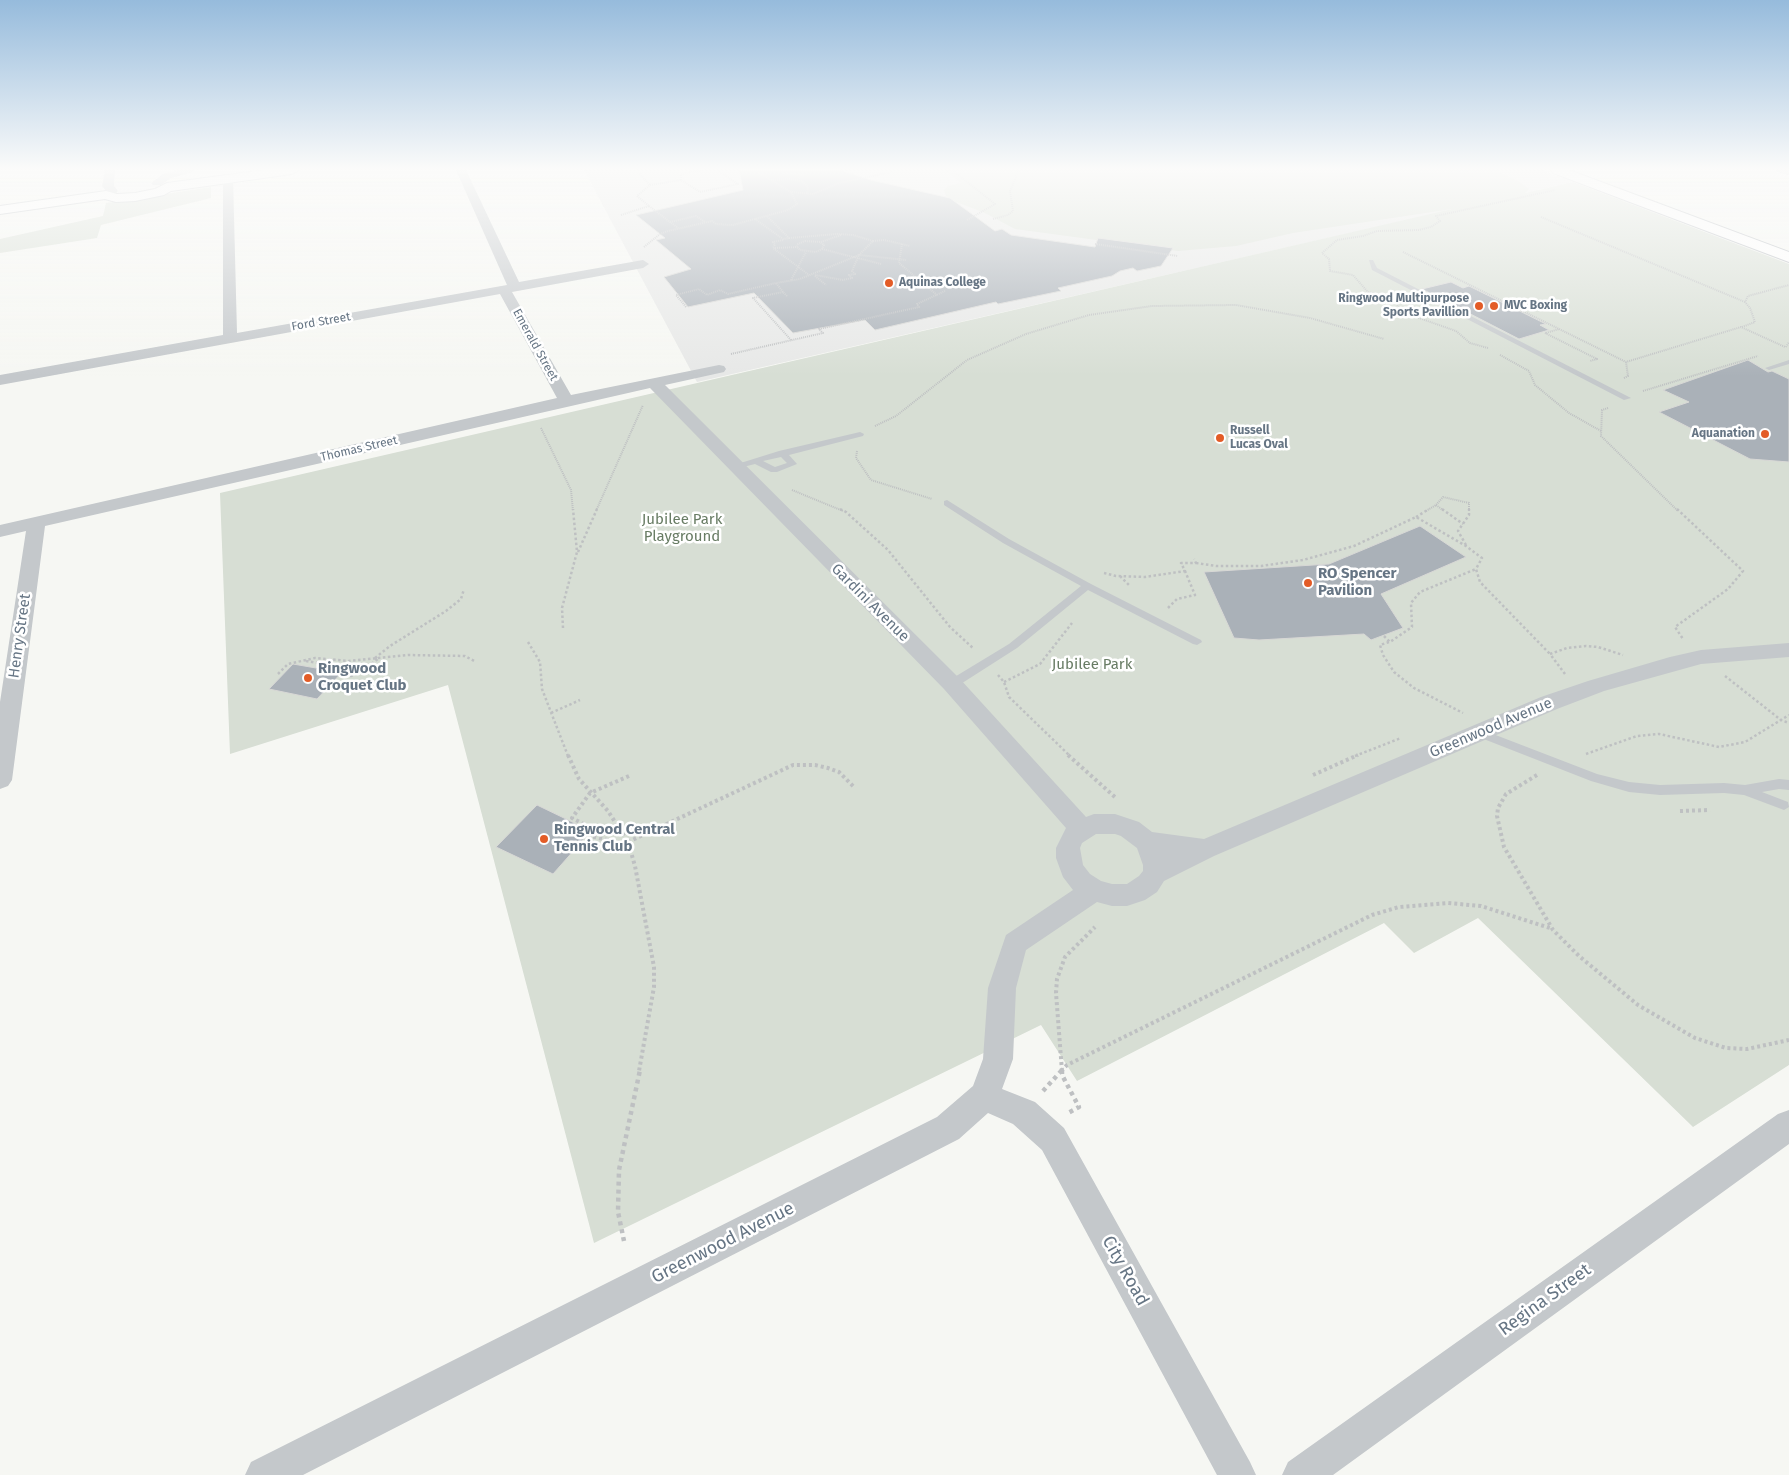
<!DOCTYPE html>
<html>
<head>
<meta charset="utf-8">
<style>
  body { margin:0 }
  canvas { display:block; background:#f6f7f3 }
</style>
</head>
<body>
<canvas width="1789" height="1475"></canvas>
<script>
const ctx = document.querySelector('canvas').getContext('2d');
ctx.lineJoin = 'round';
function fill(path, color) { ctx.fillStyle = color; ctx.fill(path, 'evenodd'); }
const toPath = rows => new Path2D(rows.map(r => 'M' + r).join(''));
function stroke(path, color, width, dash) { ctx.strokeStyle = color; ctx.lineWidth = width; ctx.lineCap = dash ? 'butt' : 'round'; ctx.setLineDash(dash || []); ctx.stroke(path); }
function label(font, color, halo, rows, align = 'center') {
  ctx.font = font + ' "Fira Sans",sans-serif'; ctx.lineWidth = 5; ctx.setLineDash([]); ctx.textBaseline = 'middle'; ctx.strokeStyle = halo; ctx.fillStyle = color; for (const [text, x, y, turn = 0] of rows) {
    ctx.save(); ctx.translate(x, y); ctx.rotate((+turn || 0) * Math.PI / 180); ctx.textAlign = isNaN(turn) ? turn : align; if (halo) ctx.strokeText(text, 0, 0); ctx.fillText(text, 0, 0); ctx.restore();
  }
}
const built = toPath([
  [584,170,1542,170,1573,182,697,382]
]);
const green = toPath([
  [945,170,1495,170,1520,182,1529,189,1525,193,1573,182,1789,264,1789,1065,1693,1127,1478,918,1414,953,1384,923,1077,1081,1041,1025,594,1243,448,685,230,754,220,493,1452,209,1293,233,1236,246,1178,251,1015,229,985,213,951,200,946,196,944,190,948,186,961,183],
  [211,187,211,198,101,225,97,238,0,253,0,239,103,216,106,203]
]);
const building = toPath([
  [739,170,840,170,871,180,950,198,995,231,1002,229,1011,235,1095,247,1098,238,1173,248,1161,266,1137,271,1133,268,1120,271,1112,276,1058,288,1061,291,998,304,996,302,875,330,865,320,793,333,754,293,688,307,664,277,691,269,656,240,665,238,636,215,743,190,739,170],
  [1451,282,1463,288,1469,286,1546,324,1540,325,1549,330,1519,339,1422,289,1451,282],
  [1748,360,1768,372,1772,371,1789,379,1789,462,1750,459,1659,412,1689,402,1663,390,1748,360],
  [1420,526,1466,557,1381,594,1403,628,1371,640,1364,634,1259,640,1234,638,1204,572,1329,564,1420,526],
  [321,663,346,668,317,699,269,689,293,664,316,668,321,663],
  [537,805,591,831,553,874,496,847,537,805]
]);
const pathFar3 = toPath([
  [625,170,636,170,650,185],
  [754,170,791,192,813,194,839,183,892,172],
  [952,170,995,204,967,220],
  [779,178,786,173,804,175,798,179],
  [681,180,681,174,702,170],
  [771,180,789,179,802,181,808,187,807,194],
  [649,206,678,228],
  [621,215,649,206,637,196,650,185,681,180,700,192,738,184,717,170],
  [1541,217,1745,302],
  [755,219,783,239,789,238,767,216],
  [993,219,1008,215,1013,211,1010,191,1019,170],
  [670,222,696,216,705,222],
  [789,238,837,234,853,235,873,241,859,255,852,271,855,274,849,275,852,278,843,280,815,275],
  [783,240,773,242,775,245,773,248,809,275],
  [805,241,820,242,824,245,822,249,816,252,800,250,797,247,798,244,805,241],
  [873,241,884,240,910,246],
  [821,242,841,235],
  [902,244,899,263,937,295],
  [1095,244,1178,256],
  [644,247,660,234,668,231,712,221,716,224,733,225,788,210,797,204,791,192],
  [775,248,797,247],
  [822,249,881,264],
  [1403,252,1626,362,1741,327,1785,347],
  [815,276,826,285],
  [791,280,806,252],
  [783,292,776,283,800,279,859,255,906,260],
  [787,296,783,292,753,298,791,340],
  [686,307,676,295,699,289,707,295,720,290,728,294,776,283],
  [1742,327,1755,322,1750,308,1745,302,1748,296,1789,285],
  [1545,333,1597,359,1590,361],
  [1546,333,1559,329],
  [1786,347,1789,342],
  [1488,348,1470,343,1456,331,1402,312,1393,298,1368,292,1353,275,1330,271,1329,259,1322,253,1337,240,1363,236,1377,231,1419,230,1431,227,1440,221,1436,216,1555,190],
  [731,354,823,333,819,329,919,307,917,304,945,291],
  [1500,355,1529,371,1535,385,1569,413,1601,431],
  [1624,378,1628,376,1626,362],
  [1643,391,1758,356],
  [1608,408,1602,410,1601,436,1678,511],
  [875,426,896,416,967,360,1026,334,1089,315,1152,306,1236,305,1310,318,1384,339],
  [541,428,571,490,573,511],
  [857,451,856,458,871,480,932,499],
  [792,490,843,511],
  [1436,505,1444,511],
  [596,511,643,405],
  [1426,511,1436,505,1443,497,1469,503,1469,511]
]);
const pathFar2 = toPath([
  [840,509,846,512,888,550,950,627,974,649],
  [1442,509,1463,524],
  [1677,509,1743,571,1728,589,1675,627,1683,639],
  [1416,517,1429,509],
  [1466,545,1458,531,1469,515,1469,509],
  [578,552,597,509],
  [1196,563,1216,566,1261,566,1303,560,1354,546,1416,517,1466,546,1482,558,1476,569,1480,582,1550,654],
  [1104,573,1116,576,1145,577,1185,571,1181,563,1196,563,1194,559],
  [1120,576,1130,586],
  [1168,608,1177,599,1195,595,1185,571],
  [563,628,562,608,577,552,573,509],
  [1384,636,1390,642,1412,627,1411,603,1420,592,1476,569],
  [528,642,540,662,542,689,568,756],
  [1389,642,1380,645,1383,655,1394,672,1414,688,1463,713],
  [375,658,390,646,446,611,461,599,464,589],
  [306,661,349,668,346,674,351,676,360,673,379,658],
  [278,674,288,664,315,658,349,661,408,655,465,656,476,662],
  [1565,674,1550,654,1567,648,1586,646,1598,647,1623,655],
  [998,675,1004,682,1009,697,1070,756],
  [1725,676,1781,720,1789,723],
  [1004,682,1040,664,1072,623],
  [551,713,580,700],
  [1586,754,1637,736,1659,734,1719,747,1745,742,1789,715],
  [1355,756,1401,738]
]);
const pathFar1 = toPath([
  [568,755,579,779,608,811,628,842,635,866,654,967,654,987,639,1071],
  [1068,755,1117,799],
  [1313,775,1358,755],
  [1537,775,1506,794,1498,808,1497,816,1504,847,1553,930,1579,956,1638,1005,1695,1038,1726,1048,1747,1049,1789,1040],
  [629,776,590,793,572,818,593,829,590,836,629,845],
  [1680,811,1710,810],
  [628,842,793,765,815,765,828,768,839,772,854,787],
  [1061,1071,1067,1065,1372,915,1399,907,1448,903,1481,906,1553,929],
  [1062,1071,1056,993,1057,979,1065,957,1095,927]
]);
const path = toPath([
  [1062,1070,1062,1075,1079,1107,1068,1113],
  [1043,1091,1062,1070],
  [624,1241,618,1212,619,1170,640,1070]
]);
const lane = toPath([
  [1369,260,1373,260,1377,268,1631,398,1624,400,1372,270,1369,260],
  [1789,360,1789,364,1769,370,1765,368,1789,360],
  [860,432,864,434,863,436,789,455,797,464,777,472,771,472,755,464,735,469,731,466,779,451,860,432],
  [781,457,787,463,775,467,763,461,781,457],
  [947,500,1009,539,1091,584,1201,640,1202,642,1197,645,1193,644,1088,590,1017,648,956,687,948,687,947,684,948,681,1009,644,1081,586,1003,543,944,505,944,501,947,500],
  [1480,729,1597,774,1629,782,1660,785,1724,783,1745,785,1779,779,1789,780,1789,790,1779,789,1762,792,1788,802,1789,807,1784,810,1744,795,1724,793,1660,795,1629,792,1591,781,1476,736,1474,733,1476,730,1480,729]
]);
const street = toPath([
  [105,170,115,170,114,186,118,191,116,193,108,193,102,186,105,170],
  [178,170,194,170,193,172,171,178,161,185,153,185,151,183,163,174,178,170],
  [456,170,466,170,519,282,643,260,649,264,643,268,512,292,571,395,719,365,724,366,726,369,724,372,665,385,960,679,1086,817,1094,814,1115,814,1139,822,1152,832,1204,839,1541,697,1588,681,1670,657,1701,650,1789,643,1789,657,1701,664,1604,691,1557,709,1214,856,1164,881,1157,892,1145,900,1127,906,1112,906,1097,902,1026,950,1016,988,1013,1059,1002,1089,1035,1102,1064,1128,1250,1462,1256,1475,1217,1475,1042,1150,1013,1124,988,1113,959,1139,303,1475,245,1475,251,1462,937,1117,973,1086,983,1059,988,988,1006,935,1073,890,1063,877,1056,858,1056,848,1066,828,944,689,650,388,45,526,12,780,8,786,0,789,0,702,26,531,0,537,0,525,557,398,500,294,0,385,0,375,223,335,223,178,228,175,233,178,237,333,507,285,456,170],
  [1096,834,1115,834,1121,836,1137,848,1143,865,1143,871,1139,876,1127,884,1112,884,1101,881,1090,874,1083,865,1080,848,1082,843,1096,834],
  [1776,170,1789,170,1789,175,1777,172,1776,170],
  [1789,1110,1789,1144,1333,1475,1282,1475,1288,1462,1778,1114,1789,1110]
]);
const secondary = toPath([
  [265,170,299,170,292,174,171,191,164,195,135,201,116,202,105,199,0,214,0,206,106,191,117,194,135,193,155,189,167,183,265,170],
  [1551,170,1569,170,1789,252,1789,262,1553,173,1551,170]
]);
const markers = [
  [889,283,5,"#e35c27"],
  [1479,306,5,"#e35c27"],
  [1494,306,5,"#e35c27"],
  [1765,434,5,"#e35c27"],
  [1220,438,5,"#e35c27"],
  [1308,583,5,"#e35c27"],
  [308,678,5,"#e35c27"],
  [544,839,5,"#e35c27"]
];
const farPoinames = [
  ["Aquinas College",899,283],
  ["Ringwood Multipurpose",1469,299,"right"],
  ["Sports Pavillion",1469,313,"right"],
  ["MVC Boxing",1504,306],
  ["Russell",1230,431],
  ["Lucas Oval",1230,445],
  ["Aquanation",1755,434,"right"]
];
const farStreetnames = [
  ["Ford Street",321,322,-10],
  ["Emerald Street",535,345,61],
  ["Thomas Street",359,449,-13]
];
const parkNames = [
  ["Jubilee Park",682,520],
  ["Playground",682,537],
  ["Jubilee Park",1092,665]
];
const poiNames = [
  ["RO Spencer",1318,574],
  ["Pavilion",1318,591],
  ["Ringwood",318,669],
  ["Croquet Club",318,686],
  ["Ringwood Central",554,830],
  ["Tennis Club",554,847]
];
const streetNames = [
  ["Gardini Avenue",870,603,45],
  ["Henry Street",20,636,-82],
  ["Greenwood Avenue",1491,728,-23]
];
const nearStreetnames = [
  ["Greenwood Avenue",723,1243,-27],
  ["City Road",1125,1271,61],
  ["Regina Street",1545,1300,-36]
];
fill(built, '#e7e8e7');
fill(green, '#d7ded4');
fill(building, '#aab1b8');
stroke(building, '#d8d8d6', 1);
stroke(secondary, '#b6bbc0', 2);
stroke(pathFar3, '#bec0c2', 2, [1, 1]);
stroke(pathFar2, '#bec0c2', 2.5, [2.5, 2.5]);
stroke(pathFar1, '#bec0c2', 4, [3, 3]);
stroke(path, '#bec0c2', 4.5, [4, 4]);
fill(lane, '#c4c8cb');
fill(street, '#c4c8cb');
fill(secondary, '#fff');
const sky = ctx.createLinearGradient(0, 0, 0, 376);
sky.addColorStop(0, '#96bbdc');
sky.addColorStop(0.45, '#fbfbfa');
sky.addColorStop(1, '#fbfbfa00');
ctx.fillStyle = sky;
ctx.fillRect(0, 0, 1789, 376);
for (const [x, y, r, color] of markers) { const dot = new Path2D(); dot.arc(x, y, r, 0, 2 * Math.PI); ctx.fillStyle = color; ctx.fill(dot); stroke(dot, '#fff', 2); }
label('bold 12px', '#667584', '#fff', farPoinames, 'left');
label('12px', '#667584', '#fff', farStreetnames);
label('15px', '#687c64', '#fff', parkNames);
label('bold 15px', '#667584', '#fff', poiNames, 'left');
label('15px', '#667584', '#fff', streetNames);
label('18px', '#667584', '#fff', nearStreetnames);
</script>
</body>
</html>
